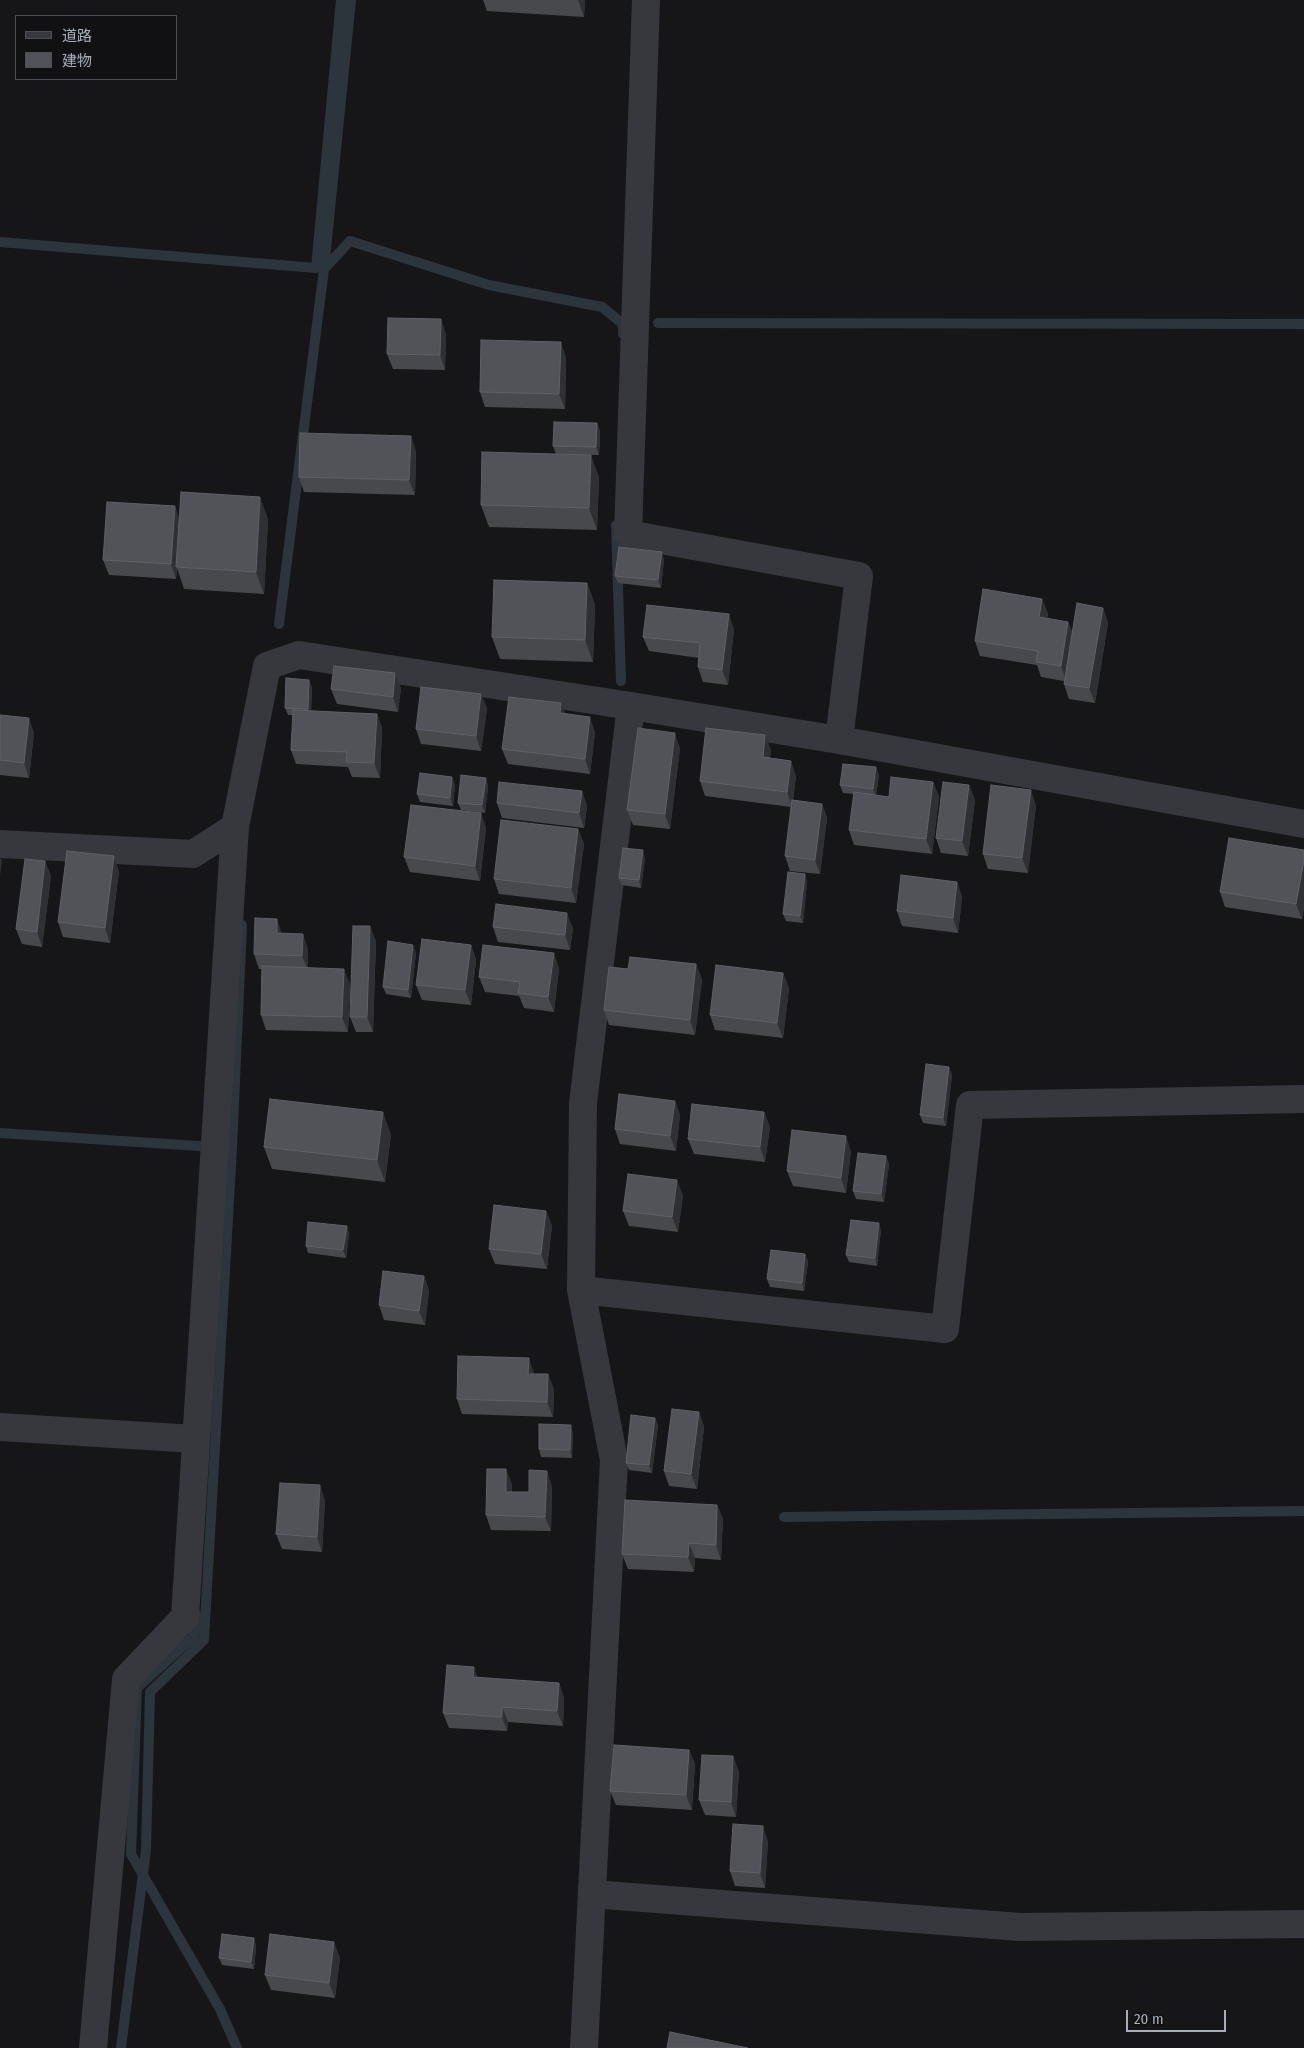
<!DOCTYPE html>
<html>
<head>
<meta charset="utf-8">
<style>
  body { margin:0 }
  #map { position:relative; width:1304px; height:2048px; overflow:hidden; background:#161618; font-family:"Fira Sans Condensed","Noto Sans JP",sans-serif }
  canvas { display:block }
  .legend { position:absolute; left:15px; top:15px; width:162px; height:65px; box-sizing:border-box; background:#111113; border:1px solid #4d4f55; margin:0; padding:6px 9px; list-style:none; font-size:15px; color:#a8adb8 }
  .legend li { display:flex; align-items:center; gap:10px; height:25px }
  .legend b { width:25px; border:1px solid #4d4f55 }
  .scale { position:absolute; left:1126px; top:2010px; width:100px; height:22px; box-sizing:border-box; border:2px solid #a8adb8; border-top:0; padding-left:6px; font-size:15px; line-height:18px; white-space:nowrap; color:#a8adb8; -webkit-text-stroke:4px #111113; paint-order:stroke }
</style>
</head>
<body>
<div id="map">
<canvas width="1304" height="2048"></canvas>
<ul class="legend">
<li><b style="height:6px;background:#37383d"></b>道路</li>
<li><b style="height:14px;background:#525359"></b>建物</li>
</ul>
<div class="scale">20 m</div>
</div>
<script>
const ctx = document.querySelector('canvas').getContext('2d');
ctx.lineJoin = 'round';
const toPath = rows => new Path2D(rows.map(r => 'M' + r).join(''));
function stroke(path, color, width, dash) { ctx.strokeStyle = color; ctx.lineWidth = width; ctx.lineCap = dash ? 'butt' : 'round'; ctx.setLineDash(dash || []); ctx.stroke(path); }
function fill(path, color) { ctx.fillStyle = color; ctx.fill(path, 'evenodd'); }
const stream = toPath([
  [0,242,316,268,341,0],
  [324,269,350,241,489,285,602,307,623,324,623,334],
  [658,323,1304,324],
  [616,525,621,681],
  [279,624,324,269,351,0],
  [0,1133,214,1147],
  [784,1517,1304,1511],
  [196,1614,194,1636,137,1688,131,1854,220,2009,237,2048],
  [121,2048,146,1850,150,1692,204,1640,232,1148,242,925]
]);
const minor = toPath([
  [646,0,628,534,859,576,839,740],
  [0,844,193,854,235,827],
  [581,1290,945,1329,970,1105,1304,1099],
  [0,1427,195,1439],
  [592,1894,1020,1927,1304,1924],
  [93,2048,126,1679,185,1617,235,827,267,666,299,655,631,706,839,740,1304,824],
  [584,2048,614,1460,581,1290,583,1103,631,706]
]);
const wall = toPath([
  [483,0,585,0,584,17,487,11],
  [446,334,445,370,393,369,387,354],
  [566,357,565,409,485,407,480,392],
  [597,423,600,431,599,455,556,454,553,446],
  [416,451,415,495,304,492,299,477],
  [599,477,597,530,489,527,481,505],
  [179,519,268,519,264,594,184,589,177,568,176,579,109,575,103,560],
  [664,559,661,588,618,583,615,576],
  [587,583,595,605,593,662,500,659,492,637],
  [1042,599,1048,614,1047,618,1068,622,1072,632,1103,608,1108,623,1095,703,1069,699,1064,684,1064,681,1041,677,1037,665,980,656,975,641],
  [734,629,728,685,703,682,698,667,699,658,649,651,643,637],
  [312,687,311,711,377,714,382,728,380,778,352,777,348,767,296,764,291,750,293,715,288,715,285,708],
  [401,688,398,712,337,704,331,689],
  [481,694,487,709,481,751,421,744,416,729],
  [561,703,565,714,595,732,590,774,508,764,502,749],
  [0,715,34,733,29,778,0,775],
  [680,748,670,829,633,825,627,810],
  [771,750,770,758,796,776,793,800,822,804,827,818,820,874,790,871,785,856,791,807,705,796,700,781],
  [879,775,876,795,889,797,933,782,939,797,932,854,854,845,849,830,854,794,843,793,840,785],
  [486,778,488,786,485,813,461,810,458,803],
  [455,784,453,806,420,802,417,794],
  [969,785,975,800,968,856,941,853,936,838],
  [582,791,587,806,584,828,502,818,497,803],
  [1036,805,1028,873,988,869,983,854],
  [481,813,486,828,480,881,410,872,404,857],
  [578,829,584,844,576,903,499,894,494,879],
  [1304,850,1304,907,1302,919,1225,907,1220,892],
  [645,858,641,888,622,885,619,878],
  [45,861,51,876,42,947,22,944,16,929],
  [119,871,110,943,63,937,58,922],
  [805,874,807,882,803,923,786,921,783,914],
  [957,882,962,897,958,933,902,926,897,911],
  [493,927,573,928,570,950,498,942],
  [282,933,308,949,308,968,350,984,348,1032,266,1030,261,1015,262,969,259,969,254,954],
  [376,941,373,1032,356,1032,350,1017],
  [471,945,476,960,471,1005,422,1000,416,985],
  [416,952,411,998,386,994,383,987],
  [696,964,702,979,695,1035,609,1025,604,1010,628,969],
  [559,968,554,1012,524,1008,519,996,485,992,479,977],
  [783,973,789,988,783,1038,715,1030,710,1015],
  [949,1067,952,1075,946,1126,923,1123,920,1115],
  [675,1101,680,1115,676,1151,620,1144,615,1129],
  [764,1112,770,1127,765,1162,694,1154,688,1139],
  [391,1134,385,1182,272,1169,264,1147],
  [851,1151,846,1193,793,1186,787,1171],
  [886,1156,889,1164,884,1202,856,1199,853,1191],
  [683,1195,678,1232,629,1226,623,1211],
  [546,1211,552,1226,547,1269,495,1264,489,1249],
  [347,1226,349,1234,346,1258,308,1253,306,1246],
  [881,1230,877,1266,849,1262,846,1255],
  [805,1254,808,1262,804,1291,770,1287,767,1279],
  [424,1276,429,1291,425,1325,384,1320,379,1305],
  [534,1373,534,1374,554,1389,553,1417,462,1414,457,1399],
  [699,1412,704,1427,697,1489,669,1486,664,1471],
  [655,1418,658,1425,652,1473,629,1470,626,1463],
  [573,1433,572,1458,541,1457,539,1449],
  [512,1484,512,1492,529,1492,552,1486,551,1531,491,1530,486,1515],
  [325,1500,322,1552,282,1549,276,1534],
  [717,1505,723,1519,721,1560,695,1558,694,1572,628,1569,622,1554],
  [478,1678,559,1683,564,1698,563,1726,508,1722,507,1731,449,1728,443,1713],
  [689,1750,695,1764,692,1810,616,1805,610,1791],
  [739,1771,736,1817,705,1815,699,1800],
  [768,1841,765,1888,735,1886,730,1871],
  [254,1938,256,1946,254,1969,222,1965,219,1958],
  [340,1957,335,1998,271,1990,265,1975]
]);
const shadedWall = toPath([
  [578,0,585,0,584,17],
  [441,319,446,334,445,370,440,355],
  [561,342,566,357,565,409,559,394],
  [597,423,600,431,599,455,596,447],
  [411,436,416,451,415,495,409,480],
  [591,455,599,477,597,530,589,508],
  [260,497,268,519,264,594,256,572],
  [175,506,180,521,176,579,171,564],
  [662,552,664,559,661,588,658,580],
  [587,583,595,605,593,662,585,640],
  [1042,599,1048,614,1045,632,1039,617],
  [1103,608,1108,623,1095,703,1089,688],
  [729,614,734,629,728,685,722,670],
  [1068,622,1074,637,1066,681,1061,666],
  [395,673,401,688,398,712,393,697],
  [309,680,312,687,311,716,308,709],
  [481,694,487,709,481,751,476,736],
  [561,703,567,718,560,713],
  [377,714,382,728,380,778,374,763],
  [590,717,595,732,590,774,585,759],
  [29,718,34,733,29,778,24,763],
  [675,733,680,748,670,829,665,814],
  [765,735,771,750,768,772,763,757],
  [791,761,796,776,792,807,787,792],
  [876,767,879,775,876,797,873,789],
  [452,777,455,784,453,806,450,798],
  [486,778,488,786,485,813,482,805],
  [933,782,939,797,932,854,926,839],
  [969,785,975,800,968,856,962,841],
  [1031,790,1036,805,1028,873,1022,858],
  [582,791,587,806,584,828,579,813],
  [822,804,827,818,820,874,815,860],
  [481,813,486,828,480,881,475,866],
  [578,829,584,844,576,903,571,888],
  [643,850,645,858,641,888,639,880],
  [0,856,2,861,0,876],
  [114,856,119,871,110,943,105,928],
  [1304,860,1304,907,1302,919,1296,904],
  [45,861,51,876,42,947,37,932],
  [805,874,807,882,803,923,800,916],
  [957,882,962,897,958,933,953,918],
  [567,913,573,928,570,950,565,935],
  [277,919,282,934,277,933],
  [370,926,376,941,373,1032,367,1017],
  [303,934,308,949,308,970,302,956],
  [413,945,416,952,411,998,408,990],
  [471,945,476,960,471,1005,465,990],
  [554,953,559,968,554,1012,548,997],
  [696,964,702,979,695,1035,690,1020],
  [344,969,350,984,348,1032,342,1017],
  [783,973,789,988,783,1038,777,1023],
  [949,1067,952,1075,946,1126,943,1118],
  [675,1101,680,1115,676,1151,670,1136],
  [383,1112,391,1134,385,1182,377,1160],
  [764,1112,770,1127,765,1162,760,1147],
  [846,1136,851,1151,846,1193,841,1178],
  [886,1156,889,1164,884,1202,881,1194],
  [677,1180,683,1195,678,1232,672,1217],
  [546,1211,552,1226,547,1269,541,1254],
  [879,1223,881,1230,877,1266,875,1258],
  [347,1226,349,1234,346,1258,343,1250],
  [805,1254,808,1262,804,1291,802,1283],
  [424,1276,429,1291,425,1325,419,1311],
  [529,1358,534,1373,534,1389,528,1374],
  [548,1374,554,1389,553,1417,547,1402],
  [699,1412,704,1427,697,1489,691,1474],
  [655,1418,658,1425,652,1473,649,1465],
  [571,1425,573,1433,572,1458,570,1450],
  [506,1469,512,1484,511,1506,506,1492],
  [547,1471,552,1486,551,1531,545,1517],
  [320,1485,325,1500,322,1552,317,1537],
  [717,1505,723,1519,721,1560,716,1545],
  [689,1543,695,1558,694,1572,688,1557],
  [474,1667,479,1682,473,1677],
  [559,1683,564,1698,563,1726,557,1711],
  [502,1707,508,1722,507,1731,502,1717],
  [689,1750,695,1764,692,1810,686,1795],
  [733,1756,739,1771,736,1817,731,1802],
  [763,1826,768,1841,765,1888,760,1873],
  [254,1938,256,1946,254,1969,251,1962],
  [334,1942,340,1957,335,1998,329,1983]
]);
const building = toPath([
  [388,318,441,319,440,355,387,354,388,318],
  [481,340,561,342,559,394,480,392,481,340],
  [554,422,597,423,596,447,553,446,554,422],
  [300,433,411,436,409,480,299,477,300,433],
  [482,452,591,455,589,508,481,505,482,452],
  [181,492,260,497,256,572,176,567,181,492],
  [107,502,175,506,171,564,103,560,107,502],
  [619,547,662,552,658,580,615,576,619,547],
  [494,580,587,583,585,640,492,637,494,580],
  [983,589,1042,599,1039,617,1068,622,1061,666,1036,662,1038,651,975,641,983,589],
  [1077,603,1103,608,1089,688,1064,684,1077,603],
  [647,605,729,614,722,670,698,667,700,643,643,637,647,605],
  [334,666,395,673,393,697,331,689,334,666],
  [286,678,309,680,308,709,285,708,286,678],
  [421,687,481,694,476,736,416,729,421,687],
  [509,697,561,703,560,713,590,717,585,759,502,749,509,697],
  [293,710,377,714,374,763,346,762,347,752,291,750,293,710],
  [0,715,29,718,24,763,0,760,0,715],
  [638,728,675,733,665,814,627,810,638,728],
  [706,728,765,735,763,757,791,761,787,792,700,781,706,728],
  [843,764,876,767,873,789,840,785,843,764],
  [420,773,452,777,450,798,417,794,420,773],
  [461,775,486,778,482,805,458,803,461,775],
  [891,777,933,782,926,839,849,830,854,792,889,797,891,777],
  [499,782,582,791,579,813,497,803,499,782],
  [943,782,969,785,962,841,936,838,943,782],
  [991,785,1031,790,1022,858,983,854,991,785],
  [792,800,822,804,815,860,785,856,792,800],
  [411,805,481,813,475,866,404,857,411,805],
  [501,820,578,829,571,888,494,879,501,820],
  [1229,838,1304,850,1304,860,1296,904,1220,892,1229,838],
  [623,848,643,850,639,880,619,878,623,848],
  [67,851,114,856,105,928,58,922,67,851],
  [25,859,45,861,37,932,16,929,25,859],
  [788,872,805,874,800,916,783,914,788,872],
  [901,875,957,882,953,918,897,911,901,875],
  [496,904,567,913,565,935,493,927,496,904],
  [255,918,277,919,277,933,303,934,302,956,254,954,255,918],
  [353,926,370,926,367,1017,350,1017,353,926],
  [422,939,471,945,465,990,416,985,422,939],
  [388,941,413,945,408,990,383,987,388,941],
  [483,945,554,953,548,997,518,993,520,982,479,977,483,945],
  [630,957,696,964,690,1020,604,1010,609,967,628,969,630,957],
  [716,965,783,973,777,1023,710,1015,716,965],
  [262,966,344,969,342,1017,261,1015,262,966],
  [926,1064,949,1067,943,1118,920,1115,926,1064],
  [619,1094,675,1101,670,1136,615,1129,619,1094],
  [270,1099,383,1112,377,1160,264,1147,270,1099],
  [692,1104,764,1112,760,1147,688,1139,692,1104],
  [792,1130,846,1136,841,1178,787,1171,792,1130],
  [858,1153,886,1156,881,1194,853,1191,858,1153],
  [628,1174,677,1180,672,1217,623,1211,628,1174],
  [494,1205,546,1211,541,1254,489,1249,494,1205],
  [851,1220,879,1223,875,1258,846,1255,851,1220],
  [308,1222,347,1226,343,1250,306,1246,308,1222],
  [771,1250,805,1254,802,1283,767,1279,771,1250],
  [383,1271,424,1276,419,1311,379,1305,383,1271],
  [458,1356,529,1358,528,1374,548,1374,547,1402,457,1399,458,1356],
  [672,1409,699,1412,691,1474,664,1471,672,1409],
  [631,1415,655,1418,649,1465,626,1463,631,1415],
  [539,1424,571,1425,570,1450,539,1449,539,1424],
  [487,1469,506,1469,506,1492,529,1492,529,1470,547,1471,545,1517,486,1515,487,1469],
  [280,1483,320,1485,317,1537,276,1534,280,1483],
  [625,1500,717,1505,716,1545,689,1543,688,1557,622,1554,625,1500],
  [447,1665,474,1667,473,1677,559,1683,557,1711,502,1707,502,1717,443,1713,447,1665],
  [614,1745,689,1750,686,1795,610,1791,614,1745],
  [702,1755,733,1756,731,1802,699,1800,702,1755],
  [733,1824,763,1826,760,1873,730,1871,733,1824],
  [222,1934,254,1938,251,1962,219,1958,222,1934],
  [270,1934,334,1942,329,1983,265,1975,270,1934],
  [670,2032,748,2048,667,2048,670,2032]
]);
stroke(stream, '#2c353c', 10);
stroke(minor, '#37383d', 28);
fill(wall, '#47494d');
fill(shadedWall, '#2f3033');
fill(building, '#525359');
stroke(building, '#5f6168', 1);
</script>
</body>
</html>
